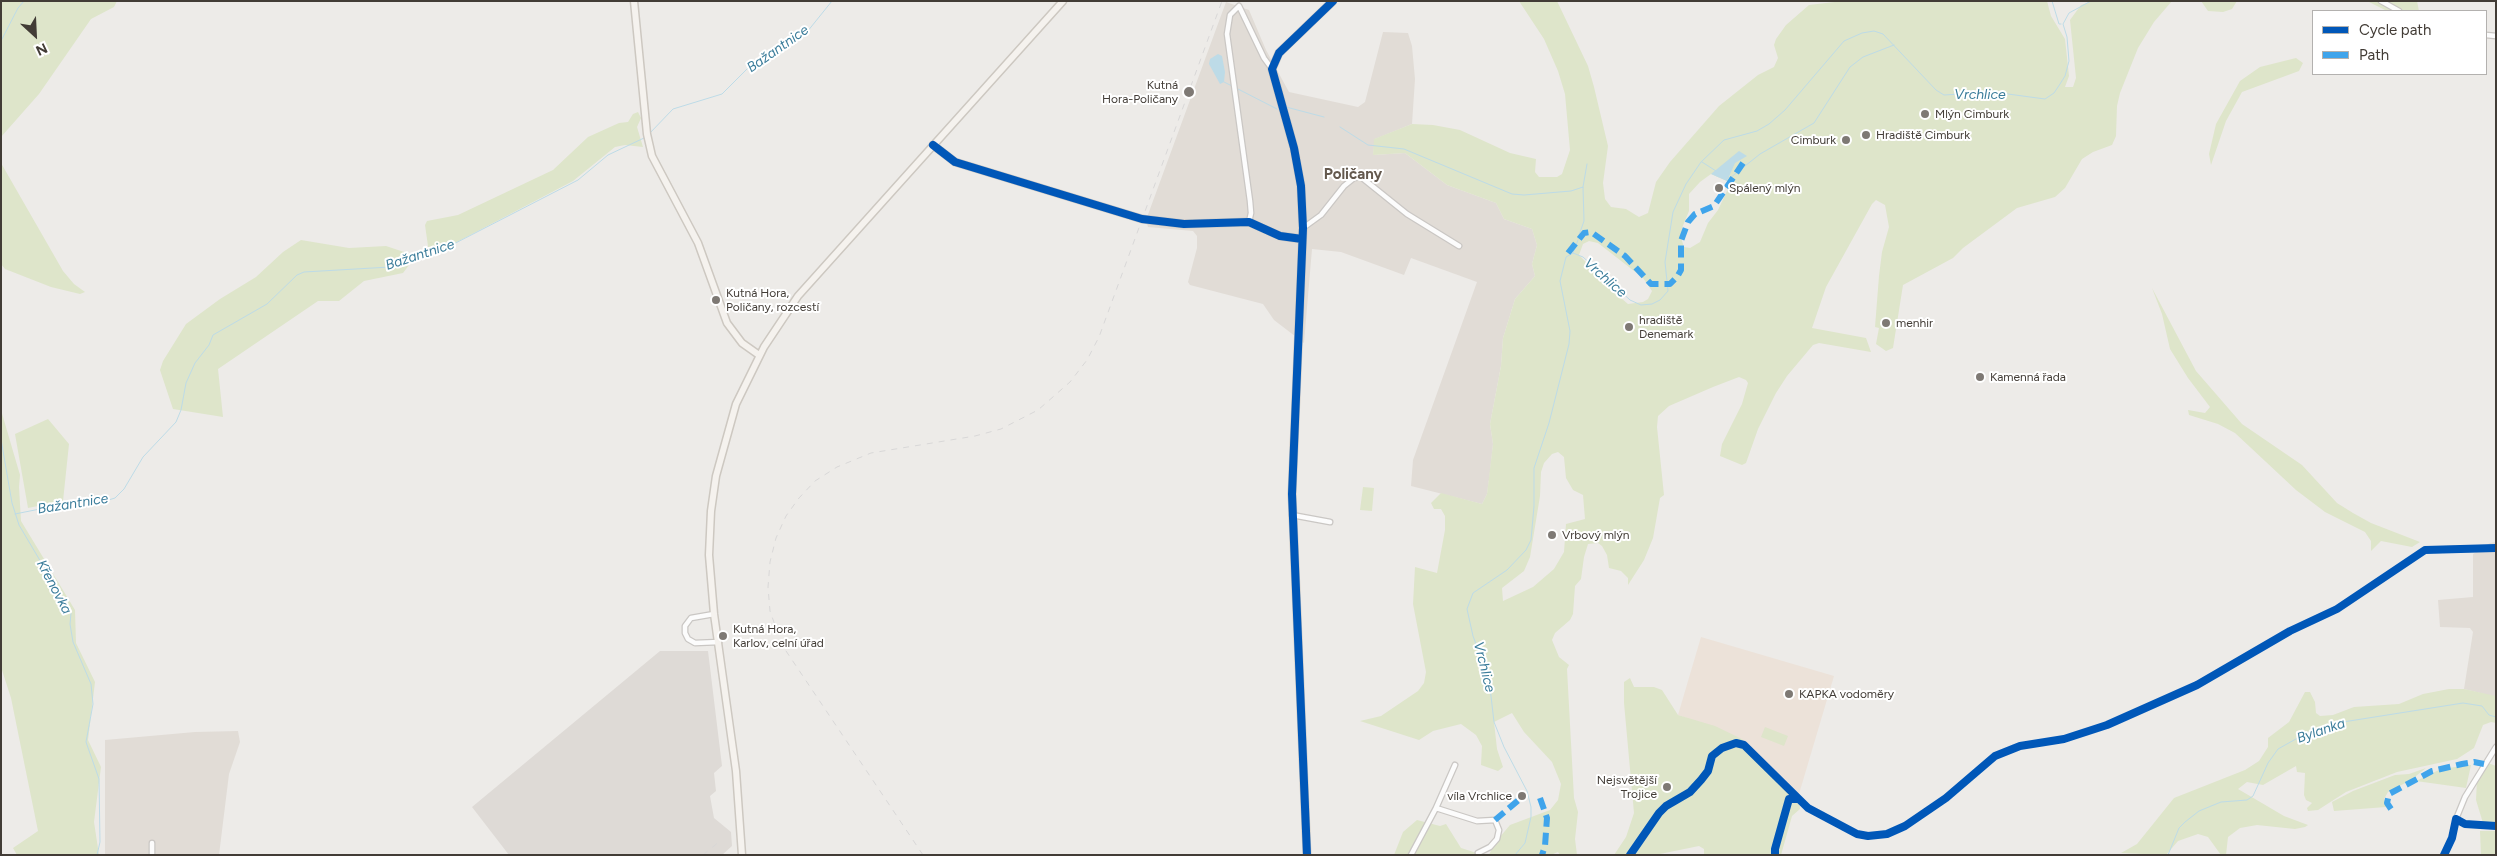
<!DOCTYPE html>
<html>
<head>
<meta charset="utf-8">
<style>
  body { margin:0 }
  #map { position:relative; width:2497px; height:856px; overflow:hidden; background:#edebe8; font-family:Figtree,sans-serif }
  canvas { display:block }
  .frame { position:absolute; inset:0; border:2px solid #423c36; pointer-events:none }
  .legend { position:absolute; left:2312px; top:10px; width:175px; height:65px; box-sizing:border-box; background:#fff; border:1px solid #b3b1af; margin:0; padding:6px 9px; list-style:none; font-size:15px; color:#423c36 }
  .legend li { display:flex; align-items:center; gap:10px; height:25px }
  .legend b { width:25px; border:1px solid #b3b1af }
  .north { position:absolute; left:10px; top:10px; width:50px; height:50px; -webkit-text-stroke:4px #fff; paint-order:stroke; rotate:155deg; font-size:14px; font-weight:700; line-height:20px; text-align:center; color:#423c36 }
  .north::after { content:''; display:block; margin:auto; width:18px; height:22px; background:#423c36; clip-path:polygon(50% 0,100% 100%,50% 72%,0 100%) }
</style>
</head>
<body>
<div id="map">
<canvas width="2497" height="856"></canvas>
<div class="frame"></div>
<ul class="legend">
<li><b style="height:6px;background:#0057b8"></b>Cycle path</li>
<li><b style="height:6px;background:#3fa4eb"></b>Path</li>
</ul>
<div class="north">N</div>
</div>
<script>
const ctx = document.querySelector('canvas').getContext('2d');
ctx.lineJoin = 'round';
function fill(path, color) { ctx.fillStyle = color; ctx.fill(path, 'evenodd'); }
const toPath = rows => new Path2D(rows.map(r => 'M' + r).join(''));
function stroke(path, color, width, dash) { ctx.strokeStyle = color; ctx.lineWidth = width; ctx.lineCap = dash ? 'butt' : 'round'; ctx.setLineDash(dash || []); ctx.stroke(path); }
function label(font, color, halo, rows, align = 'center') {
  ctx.font = font + ' Figtree,sans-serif'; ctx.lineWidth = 4; ctx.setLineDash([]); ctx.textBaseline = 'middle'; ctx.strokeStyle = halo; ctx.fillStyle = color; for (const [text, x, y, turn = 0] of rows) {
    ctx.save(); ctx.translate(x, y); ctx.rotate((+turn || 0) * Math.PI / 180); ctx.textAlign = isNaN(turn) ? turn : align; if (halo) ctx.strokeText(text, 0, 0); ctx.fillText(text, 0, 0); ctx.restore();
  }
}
const residential = toPath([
  [1226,2,1249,10,1266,50,1289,92,1358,107,1365,102,1383,32,1408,33,1412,46,1415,79,1412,124,1375,139,1373,155,1405,153,1447,185,1496,203,1504,219,1532,229,1537,245,1532,264,1535,276,1515,299,1503,338,1501,366,1490,424,1493,444,1490,472,1487,494,1482,504,1411,486,1413,460,1477,282,1411,258,1404,275,1341,252,1312,249,1304,343,1274,320,1263,304,1190,285,1188,282,1197,248,1197,236,1193,231,1148,227,1146,220],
  [2496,542,2496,697,2464,689,2473,632,2470,628,2440,627,2438,600,2473,597,2473,554,2490,543],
  [238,731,240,742,229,774,219,855,105,855,105,740,195,732]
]);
const commercial = toPath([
  [1701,637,1834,676,1799,794,1742,739,1678,715]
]);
const industrial = toPath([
  [660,651,708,651,722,766,714,773,716,791,710,796,714,818,731,832,732,846,722,855,509,855,472,807]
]);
const green = toPath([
  [1,1,117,1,114,7,91,19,39,94,1,137],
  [1519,1,1557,1,1588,66,1594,87,1608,146,1603,183,1605,199,1611,207,1626,209,1639,217,1648,213,1656,182,1670,162,1719,106,1758,75,1774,67,1778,58,1774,45,1776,39,1786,25,1809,5,1843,1,2047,1,2051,16,2065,39,2069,76,2065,87,2073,87,2076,78,2070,20,2081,5,2092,1,2172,1,2154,22,2138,48,2120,93,2117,106,2116,136,2112,145,2093,152,2082,159,2065,188,2055,197,2017,208,1963,248,1953,258,1903,285,1893,348,1886,351,1876,344,1879,328,1875,327,1879,276,1882,252,1889,227,1885,205,1876,200,1872,204,1826,287,1812,328,1866,338,1871,352,1819,343,1813,345,1787,376,1776,393,1758,429,1746,463,1742,465,1720,456,1722,444,1742,404,1748,383,1746,380,1739,377,1713,387,1669,406,1658,416,1657,427,1664,495,1660,498,1653,538,1644,560,1628,585,1628,578,1621,571,1609,568,1607,555,1602,546,1598,543,1588,544,1584,557,1581,579,1575,586,1573,614,1570,620,1555,633,1552,640,1559,657,1569,665,1567,669,1574,798,1578,812,1575,839,1577,855,1560,855,1558,852,1551,855,1489,855,1494,844,1510,825,1550,810,1558,800,1561,784,1552,762,1524,732,1512,713,1494,722,1497,749,1503,767,1498,771,1481,765,1482,746,1476,735,1461,724,1433,731,1419,740,1360,721,1381,716,1418,691,1424,683,1426,672,1413,604,1415,567,1437,573,1445,530,1445,516,1441,509,1434,509,1431,503,1441,493,1482,504,1487,494,1493,444,1490,424,1501,366,1503,338,1515,299,1535,276,1532,264,1537,245,1532,229,1504,219,1496,203,1447,185,1405,153,1373,155,1374,139,1412,124,1433,125,1460,130,1510,153,1536,159,1535,172,1539,177,1557,177,1562,174,1570,150,1565,94,1558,71,1544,39],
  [1711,174,1729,182,1727,191,1718,210,1708,223,1700,242,1690,248,1684,247,1681,238,1682,228,1689,211,1689,194,1700,182],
  [1589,241,1598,243,1643,278,1652,291,1648,299,1643,302,1628,304,1621,298,1579,255,1583,244],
  [1558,452,1564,457,1566,478,1573,490,1583,495,1585,519,1566,524,1564,552,1554,569,1533,587,1503,601,1502,588,1524,571,1530,557,1540,496,1541,472,1544,463,1552,454],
  [2201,1,2237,1,2232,9,2223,12,2208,11],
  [2367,1,2417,1,2419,11,2387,11],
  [2296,58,2303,63,2299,71,2242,92,2226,121,2211,165,2209,154,2216,124,2240,81,2260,67],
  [638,112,641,118,637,127,643,147,625,145,615,147,573,181,436,253,429,253,425,225,427,221,458,215,553,170,588,137,619,123,628,122,633,114],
  [1,163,63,271,74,284,85,292,80,294,51,287,5,269,1,264],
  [301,240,349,248,386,246,416,256,403,273,364,281,339,301,318,301,218,369,223,417,173,409,160,370,163,361,186,324,220,299,256,277,283,252],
  [2152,288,2196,371,2242,424,2302,465,2337,503,2353,513,2371,523,2420,542,2412,547,2381,541,2371,551,2371,541,2365,532,2325,512,2296,490,2235,433,2218,424,2189,415,2188,410,2205,413,2210,407,2188,378,2170,349,2162,314],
  [1,410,20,475,19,487,21,521,75,610,76,643,95,682,88,740,101,767,94,822,99,855,17,855,13,848,38,831,11,698,1,667],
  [48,419,69,444,63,501,28,508,15,434],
  [1363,487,1374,488,1372,511,1360,510],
  [1630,678,1634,687,1654,687,1662,690,1678,715,1715,726,1742,739,1799,794,1800,809,1792,816,1781,855,1704,855,1704,849,1699,846,1655,855,1614,855,1626,837,1634,813,1624,703,1624,682],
  [2449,689,2464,689,2496,696,2496,723,2491,722,2483,725,2474,748,2457,759,2397,772,2346,792,2318,810,2308,811,2307,808,2312,803,2306,800,2304,795,2305,773,2297,772,2296,766,2263,785,2247,782,2238,789,2284,816,2308,825,2305,827,2295,829,2257,825,2240,828,2228,837,2226,855,2221,855,2208,837,2198,834,2178,841,2166,855,2121,853,2137,844,2174,798,2245,770,2259,761,2268,747,2268,738,2289,722,2305,692,2310,692,2315,702,2316,713,2320,716,2333,715,2354,707,2399,704,2423,694],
  [1765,727,1788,736,1784,746,1761,737],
  [2488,763,2496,766,2496,824,2483,823,2476,800,2477,780],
  [2471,765,2466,788,2416,781,2441,769],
  [2426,768,2411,780,2388,792,2384,799,2386,807,2334,811,2332,802,2353,791,2395,775,2409,774],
  [1417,820,1440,826,1446,824,1461,848,1483,855,1394,855,1403,832],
  [2480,831,2496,831,2496,855,2481,855]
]);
const water = toPath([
  [1218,54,1222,56,1225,72,1224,82,1220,84,1209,64,1210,59],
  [1739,151,1747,156,1735,163,1727,181,1711,174]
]);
const stream = toPath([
  [2052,1,2059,24,2061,24],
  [1,41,18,8,24,1],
  [1224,82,1232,86],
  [1236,88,1277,109],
  [1286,107,1324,117],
  [1340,127,1368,145,1404,149,1512,194,1524,195,1571,191,1583,187,1584,221,1578,238],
  [649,134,673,109,722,94,749,67,791,44,807,32,832,1],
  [1702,162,1716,171],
  [1728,177,1730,178,1760,154,1814,123,1850,67,1863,57,1894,45],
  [1583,187,1587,164],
  [1573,253,1578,240],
  [1,439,12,503,19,525,71,613,70,624,73,642,91,684,93,704,86,742,99,779,100,842,97,855],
  [15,514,60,505,102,502,115,498,124,489,143,457,176,422,181,410,186,383,195,363,209,345,213,335,267,304,297,275,304,272,390,267,442,250,578,180,608,155,644,138],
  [1515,855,1525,843,1531,817,1531,807,1527,791,1504,747,1494,722,1489,679,1473,636,1467,609,1473,593,1507,570,1526,550,1531,540,1534,506,1534,468,1549,423,1569,344,1570,331,1560,281,1566,257,1573,253,1583,257,1630,300,1641,305,1652,304,1660,300,1668,291,1665,262,1673,212,1686,184,1701,162,1724,140,1757,131,1769,124,1785,110,1844,41,1862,33,1874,31,1883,34,1936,90,1944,95,1993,92,2045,99,2054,93,2060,84,2065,76,2069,61,2067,37,2063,24,2069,13,2091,1],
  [2168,855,2179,828,2185,822,2199,811,2221,802,2247,800,2253,796,2268,763,2278,749,2303,735,2343,722,2463,703,2482,706,2489,715,2496,717]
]);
const street = toPath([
  [2381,1,2399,11],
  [2486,35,2496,36],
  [1249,222,1251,213,1250,201,1227,34,1230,15,1239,6,1264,58,1272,69],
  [1303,228,1321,215,1344,186,1354,178,1361,177,1407,214,1459,246],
  [1292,515,1330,522],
  [2425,550,2496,548],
  [714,614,691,618,685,626,685,633,688,639,695,643,719,642],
  [2496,747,2465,797,2456,819,2465,824,2496,826],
  [1436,808,1455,765],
  [152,843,152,855],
  [1411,855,1436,808,1477,821,1495,820,1499,830,1497,839,1490,847,1478,853]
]);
const secondary = toPath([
  [634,1,647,134,652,156,698,243,727,323,742,343,759,355],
  [933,145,955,162,1142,219,1184,224,1249,222,1280,236,1302,239],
  [742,855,736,771,714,614,709,555,711,511,716,476,736,404,764,347,798,296,1063,1],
  [1307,855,1292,494,1303,228,1301,186,1294,148,1272,69,1279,53,1333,1]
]);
const rail = toPath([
  [703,855,720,841],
  [923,855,782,645,770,611,768,587,770,562,776,538,786,516,799,498,815,481,837,467,871,453,975,436,1001,429,1038,410,1070,382,1087,360,1099,337,1222,1]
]);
const quiet = toPath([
  [1568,253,1584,233,1591,232,1625,256,1651,284,1670,284,1677,277,1681,270,1681,241,1688,222,1695,214,1714,206,1743,163],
  [1540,798,1547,818,1545,846,1542,855],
  [2391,809,2387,803,2389,794,2432,771,2462,764,2474,762,2484,764],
  [1495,820,1521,798]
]);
const cycleway = toPath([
  [933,145,955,162,1142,219,1184,224,1249,222,1280,236,1302,239],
  [1307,855,1292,494,1303,228,1301,186,1294,148,1272,69,1279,53,1333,1],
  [1630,855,1659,813,1666,806,1690,792,1701,780,1708,771,1712,756,1722,748,1736,743,1744,745,1808,808,1857,834,1868,836,1887,834,1905,826,1946,798,1995,756,2020,746,2064,739,2107,725,2197,685,2290,631,2337,609,2425,550,2496,548],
  [1775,855,1775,849,1789,799,1798,799],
  [2444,855,2452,838,2456,819,2465,824,2496,826]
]);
const markers = [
  [1189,92,6,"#7e7974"],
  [1925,114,5,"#7e7974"],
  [1866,135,5,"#7e7974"],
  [1846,140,5,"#7e7974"],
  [1719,188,5,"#7e7974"],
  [716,300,5,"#7e7974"],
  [1886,323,5,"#7e7974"],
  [1629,327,5,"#7e7974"],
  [1980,377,5,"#7e7974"],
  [1552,535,5,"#7e7974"],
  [723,636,5,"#7e7974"],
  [1789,694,5,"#7e7974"],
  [1667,787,5,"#7e7974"],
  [1522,796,5,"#7e7974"]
];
const poiNames = [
  ["Kutná",1178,85,"right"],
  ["Hora-Poličany",1178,99,"right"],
  ["Mlýn Cimburk",1935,114],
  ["Hradiště Cimburk",1876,135],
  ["Cimburk",1836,140,"right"],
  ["Spálený mlýn",1729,188],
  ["Kutná Hora,",726,293],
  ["Poličany, rozcestí",726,307],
  ["hradiště",1639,320],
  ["Denemark",1639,334],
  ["menhir",1896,323],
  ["Kamenná řada",1990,377],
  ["Vrbový mlýn",1562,535],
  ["Kutná Hora,",733,629],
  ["Karlov, celní úřad",733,643],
  ["KAPKA vodoměry",1799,694],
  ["Nejsvětější",1657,780,"right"],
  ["Trojice",1657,794,"right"],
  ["víla Vrchlice",1512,796,"right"]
];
const waterNames = [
  ["Bažantnice",778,49,-35],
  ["Vrchlice",1980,95],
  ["Bažantnice",420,255,-18],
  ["Vrchlice",1605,278,41],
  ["Bažantnice",73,504,-9],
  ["Křenovka",54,587,62],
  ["Vrchlice",1484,667,76],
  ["Bylanka",2321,731,-19]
];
const quarterNames = [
  ["Poličany",1353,175]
];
fill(residential, '#e1dcd6');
fill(commercial, '#ece2d9');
fill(industrial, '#dedad6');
fill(green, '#dee5ca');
fill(water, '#bddbe7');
stroke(stream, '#bddbe7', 1);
stroke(street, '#cac7c4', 7);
stroke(secondary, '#cdc8c1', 9);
stroke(street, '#fcfcfc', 4.5);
stroke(secondary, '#f5f2ee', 6);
stroke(rail, '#d8d7d7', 1, [6, 6]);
stroke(quiet, '#3fa4eb', 6, [12, 6]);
stroke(cycleway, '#0057b8', 8);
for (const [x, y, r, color] of markers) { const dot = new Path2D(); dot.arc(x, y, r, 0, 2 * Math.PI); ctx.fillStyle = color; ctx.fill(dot); stroke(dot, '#fff', 2); }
label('12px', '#423c36', '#fff', poiNames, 'left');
label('italic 14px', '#3a7c9a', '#fff', waterNames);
label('bold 15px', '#64594e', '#fff', quarterNames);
</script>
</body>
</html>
